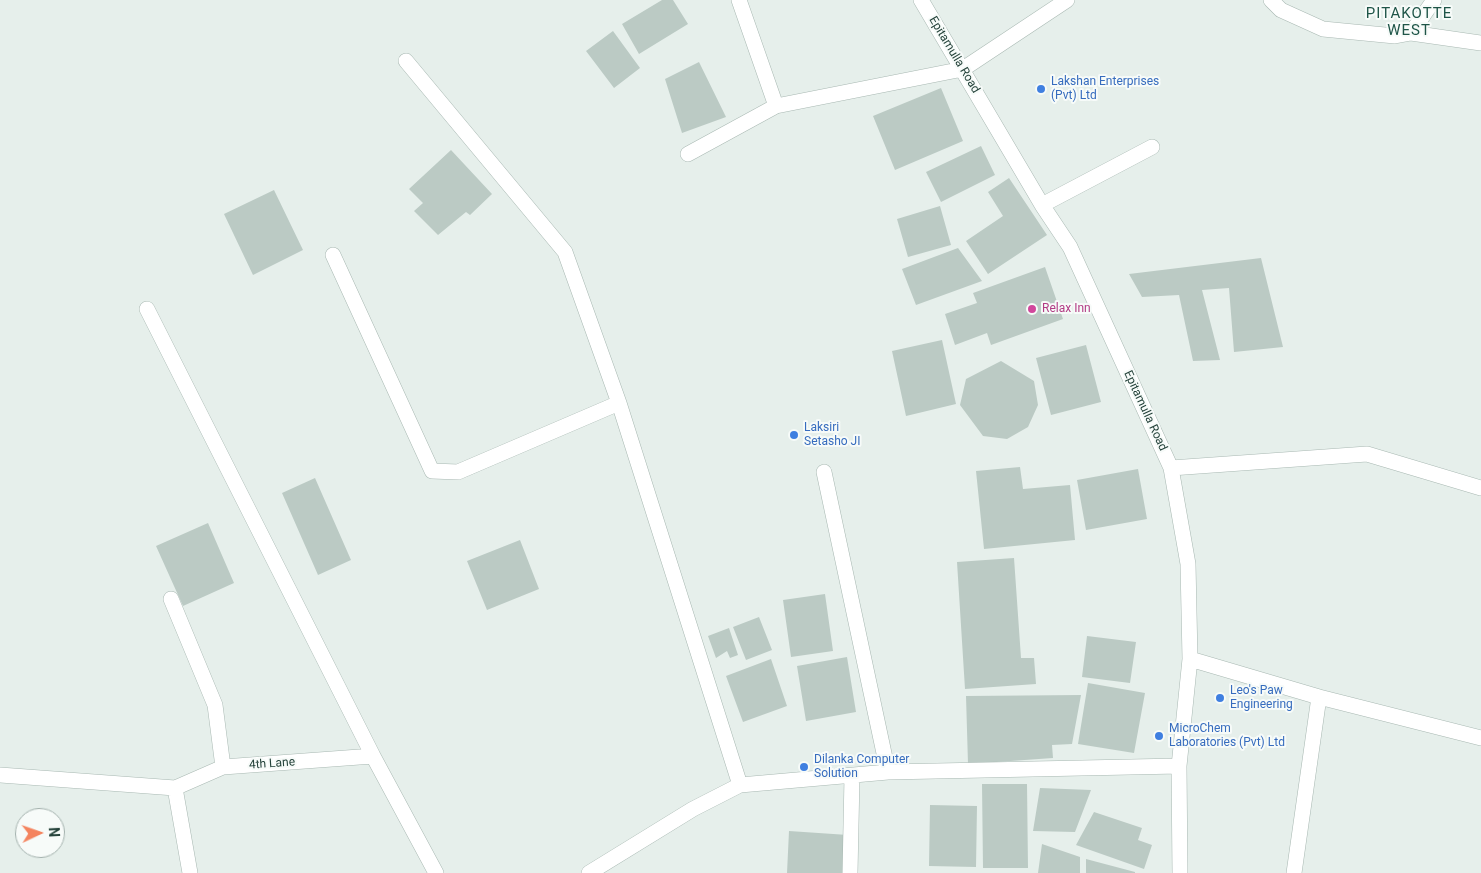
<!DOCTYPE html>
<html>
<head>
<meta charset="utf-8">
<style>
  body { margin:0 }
  #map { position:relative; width:1481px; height:873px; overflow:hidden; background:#e6efeb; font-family:Roboto,sans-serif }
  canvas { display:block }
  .north { position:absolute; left:15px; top:808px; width:50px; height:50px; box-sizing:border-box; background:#f7fbf9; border:1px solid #a3b1ad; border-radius:50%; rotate:87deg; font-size:14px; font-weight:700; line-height:20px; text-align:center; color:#24423a }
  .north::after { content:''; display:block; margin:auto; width:18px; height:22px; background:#f4845f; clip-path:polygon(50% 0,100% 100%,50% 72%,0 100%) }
</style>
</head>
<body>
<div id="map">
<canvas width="1481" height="873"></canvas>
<div class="north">N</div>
</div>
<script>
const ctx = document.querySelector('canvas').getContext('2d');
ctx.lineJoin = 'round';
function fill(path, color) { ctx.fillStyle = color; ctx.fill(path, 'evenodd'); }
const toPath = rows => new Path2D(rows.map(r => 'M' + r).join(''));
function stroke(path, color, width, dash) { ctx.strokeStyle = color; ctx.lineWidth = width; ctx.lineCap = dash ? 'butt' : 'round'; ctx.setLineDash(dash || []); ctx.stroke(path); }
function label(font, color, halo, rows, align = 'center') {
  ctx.font = font + ' Roboto,sans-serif'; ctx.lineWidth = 4; ctx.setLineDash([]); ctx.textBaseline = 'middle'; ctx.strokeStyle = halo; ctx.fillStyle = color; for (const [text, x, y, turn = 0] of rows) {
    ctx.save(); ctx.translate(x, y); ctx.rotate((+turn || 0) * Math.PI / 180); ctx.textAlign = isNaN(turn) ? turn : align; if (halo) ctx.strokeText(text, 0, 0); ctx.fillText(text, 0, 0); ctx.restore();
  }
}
const building = toPath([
  [662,0,673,0,688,24,639,54,622,24],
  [613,31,640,68,614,88,586,51],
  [699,62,726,117,682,133,665,79],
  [941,88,963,141,895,170,873,116],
  [981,146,995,175,941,202,926,172],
  [451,150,492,194,470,215,466,212,438,235,414,211,423,203,409,189],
  [1009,178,1047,235,988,274,966,241,1003,216,988,192],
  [274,190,303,250,253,275,224,214],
  [940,206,951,245,908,257,897,219],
  [958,248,982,281,916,305,902,269],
  [1261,258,1283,347,1234,352,1229,288,1202,290,1220,360,1193,361,1179,295,1142,297,1129,274],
  [1045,267,1063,319,991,345,987,333,955,345,945,314,977,303,973,293],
  [942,340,956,404,906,416,892,351],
  [1086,345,1101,402,1051,415,1036,358],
  [1001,361,1034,381,1038,405,1028,427,1007,439,983,436,960,405,966,379],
  [1020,467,1023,489,1070,485,1075,540,984,549,976,471],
  [1138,469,1147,519,1086,530,1077,480],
  [315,478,351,560,318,575,282,493],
  [208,523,234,583,183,606,156,546],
  [520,540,539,589,487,610,467,561],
  [1014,558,1021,658,1034,658,1036,684,965,689,957,562],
  [825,594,833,651,791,657,783,600],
  [759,617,772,650,746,660,733,627],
  [729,628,738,655,730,658,727,651,716,658,708,636],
  [1087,636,1136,642,1130,683,1082,677],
  [847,657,856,712,806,721,797,666],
  [771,659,787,706,743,722,726,676],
  [1088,683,1145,693,1134,753,1078,744],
  [1081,695,1072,744,1052,745,1053,758,968,764,966,696],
  [982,784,1027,784,1028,868,983,868],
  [1040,788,1091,790,1075,832,1033,831],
  [930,805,977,806,976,867,929,866],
  [1094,812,1142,828,1138,840,1152,845,1144,869,1076,845],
  [789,831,848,835,847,873,787,873],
  [1042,844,1080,857,1080,873,1038,873],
  [1086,859,1135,872,1135,873,1086,873]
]);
const street = toPath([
  [739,0,776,106],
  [921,0,1042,205,1070,247,1171,468,1188,564,1190,659,1179,766,1180,873],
  [1271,0,1281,10,1323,29,1395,36,1411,33,1434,0],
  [1411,33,1481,43],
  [406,61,565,252,619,403,740,785],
  [688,154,776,106,963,69,1067,0],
  [1042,205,1152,147],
  [333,255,432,471,458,472,619,403],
  [147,309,373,756,436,873],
  [1171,468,1367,454,1481,488],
  [824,472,888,772],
  [171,599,215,705,223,767],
  [1190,659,1319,697,1481,738],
  [0,775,175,788,223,767,373,756],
  [175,788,190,873],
  [589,873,693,809,740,785,888,772,1179,766],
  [850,873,852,777],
  [1294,873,1319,697]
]);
const markers = [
  [1041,89,5,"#3f7fe0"],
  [1032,309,5,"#d1479c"],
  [794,435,5,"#3f7fe0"],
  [1220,698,5,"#3f7fe0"],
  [1159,736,5,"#3f7fe0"],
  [804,767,5,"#3f7fe0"]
];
const streetNames = [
  ["Epitamulla Road",954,55,59],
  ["Epitamulla Road",1145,411,65],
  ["4th Lane",272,764,-4]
];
const shopNames = [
  ["Lakshan Enterprises",1051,82],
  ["(Pvt) Ltd",1051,96],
  ["Laksiri",804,428],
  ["Setasho JI",804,442],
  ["Leo's Paw",1230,691],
  ["Engineering",1230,705],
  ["MicroChem",1169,729],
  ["Laboratories (Pvt) Ltd",1169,743],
  ["Dilanka Computer",814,760],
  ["Solution",814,774]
];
const hotelNames = [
  ["Relax Inn",1042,309]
];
const quarterNames = [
  ["PITAKOTTE",1409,14],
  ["WEST",1409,31]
];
fill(building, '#bbcac4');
stroke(street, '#a8b8b2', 16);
stroke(street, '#fff', 15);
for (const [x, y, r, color] of markers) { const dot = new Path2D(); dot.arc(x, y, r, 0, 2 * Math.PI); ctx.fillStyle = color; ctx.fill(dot); stroke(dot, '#f7fbf9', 2); }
label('12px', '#24423a', '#f7fbf9', streetNames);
label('12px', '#366cbe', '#f7fbf9', shopNames, 'left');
label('12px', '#b23c85', '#f7fbf9', hotelNames, 'left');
ctx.letterSpacing = '1px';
label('15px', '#1f5548', '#f7fbf9', quarterNames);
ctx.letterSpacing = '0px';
</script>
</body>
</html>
